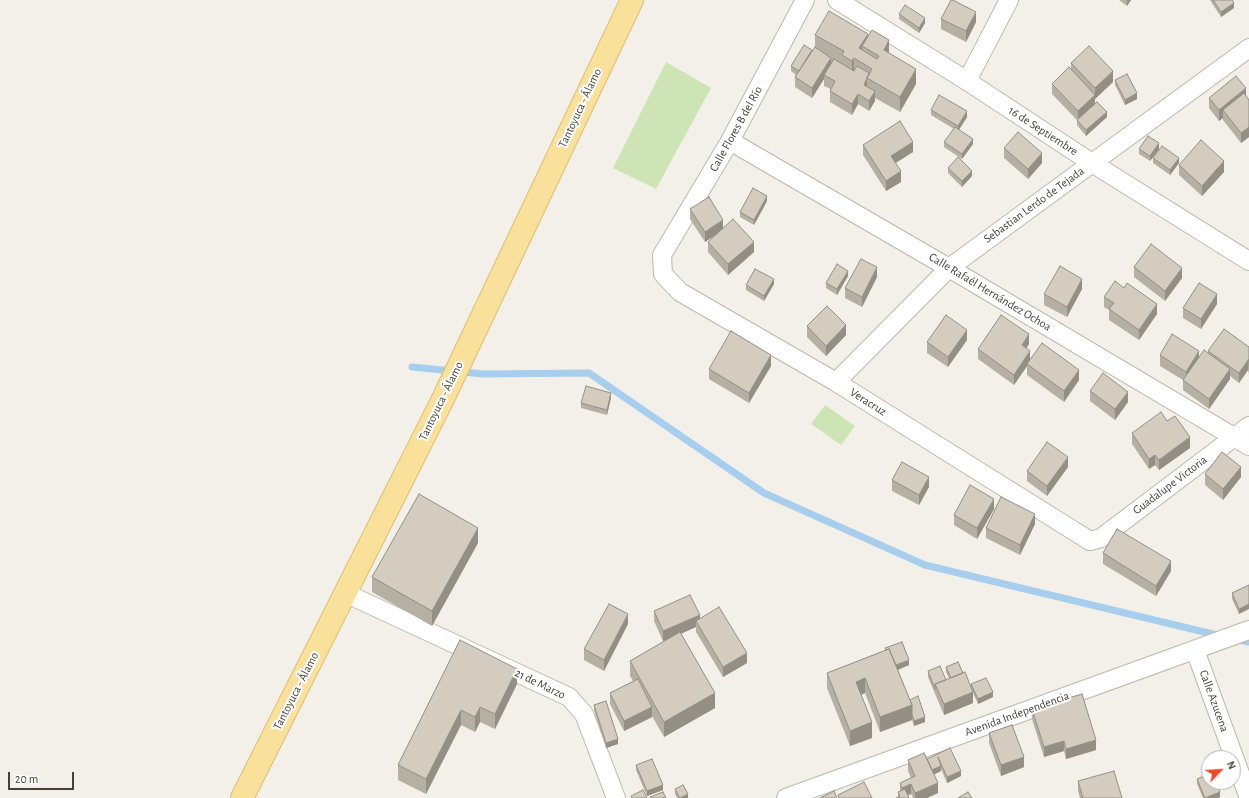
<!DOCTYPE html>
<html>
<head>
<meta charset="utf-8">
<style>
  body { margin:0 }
  #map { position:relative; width:1249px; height:798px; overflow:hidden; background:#f3f0e9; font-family:"Alegreya Sans",sans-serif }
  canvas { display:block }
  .north { position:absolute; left:1201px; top:750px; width:40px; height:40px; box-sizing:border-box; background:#fff; border:1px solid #b5b3af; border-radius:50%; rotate:65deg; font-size:11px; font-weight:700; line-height:16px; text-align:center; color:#464137 }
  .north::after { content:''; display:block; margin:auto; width:14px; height:18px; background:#ee4a25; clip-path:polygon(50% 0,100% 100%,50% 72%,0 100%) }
  .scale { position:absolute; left:8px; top:772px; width:66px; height:18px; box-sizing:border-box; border:2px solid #464137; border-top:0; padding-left:5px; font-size:12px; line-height:14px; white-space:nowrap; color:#464137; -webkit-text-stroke:3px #fff; paint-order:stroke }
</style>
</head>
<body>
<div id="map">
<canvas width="1249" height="798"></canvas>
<div class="north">N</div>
<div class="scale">20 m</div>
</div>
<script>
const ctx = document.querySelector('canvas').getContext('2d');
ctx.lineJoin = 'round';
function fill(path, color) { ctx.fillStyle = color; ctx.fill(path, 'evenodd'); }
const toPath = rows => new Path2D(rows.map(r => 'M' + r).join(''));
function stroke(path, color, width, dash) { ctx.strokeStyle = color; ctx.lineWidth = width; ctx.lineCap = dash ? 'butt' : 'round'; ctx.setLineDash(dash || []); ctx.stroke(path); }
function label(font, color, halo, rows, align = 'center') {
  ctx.font = font + ' "Alegreya Sans",sans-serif'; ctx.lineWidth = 4; ctx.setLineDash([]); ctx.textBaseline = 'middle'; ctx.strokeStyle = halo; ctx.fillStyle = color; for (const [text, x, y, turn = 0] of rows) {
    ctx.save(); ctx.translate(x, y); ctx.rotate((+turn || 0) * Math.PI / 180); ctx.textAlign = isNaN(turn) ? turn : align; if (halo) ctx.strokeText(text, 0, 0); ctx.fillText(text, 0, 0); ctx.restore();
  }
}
const green = toPath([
  [666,62,711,88,656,189,613,168],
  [825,405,855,426,841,445,811,424]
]);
const stream = toPath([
  [412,367,483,374,589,373,764,493,925,565,1221,636],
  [1235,639,1249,642]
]);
const minor = toPath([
  [805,0,730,141,662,255,663,274,680,292,836,382,1090,541,1101,538,1249,426],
  [837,0,967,81,1092,163,1249,261],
  [967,81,1009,0],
  [730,141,949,268,1249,446],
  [836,382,949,268,1249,48],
  [345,593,569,697,584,714,616,798],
  [1195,650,1249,798],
  [786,798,1249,630]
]);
const primary = toPath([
  [242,798,443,399,632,0]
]);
const wall = toPath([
  [1119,0,1131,0,1127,6],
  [1210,0,1232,0,1234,8,1221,17],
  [899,14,925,23,919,33,899,19],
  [941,19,976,22,966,42,941,29],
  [815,35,868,36,889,54,916,84,900,112,875,98,875,101,869,111,858,104,852,115,830,102,830,91,831,89,824,86,824,79,812,98,795,87,795,77,796,75,791,71,791,66,812,52,815,47],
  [1071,63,1113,82,1095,99,1095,104,1107,117,1086,136,1077,125,1077,120,1052,94,1052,84,1071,69],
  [1115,80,1137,99,1125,105,1115,85],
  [1246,96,1249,100,1249,137,1241,143,1223,120,1223,118,1219,121,1209,108,1209,98],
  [931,110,967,117,959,130,973,144,962,159,944,147,944,142,954,129,931,115],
  [863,145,913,152,895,163,901,182,886,191,863,155],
  [1004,148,1042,163,1028,179,1004,158],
  [1139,149,1159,149,1150,161,1139,154],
  [1153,158,1179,163,1170,175,1153,163],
  [1179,165,1224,172,1202,196,1179,175],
  [948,168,972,176,962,187,948,173],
  [767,201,754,225,740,217,740,212],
  [690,209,723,229,754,252,728,275,708,252,708,242,717,234,705,242,690,219],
  [1134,267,1182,278,1165,301,1134,277],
  [848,276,837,295,826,288,826,283],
  [877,277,862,307,845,298,845,288],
  [774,284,764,301,746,290,746,285],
  [1082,289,1067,317,1044,305,1044,294],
  [1104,297,1157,314,1139,340,1109,320,1109,310,1104,307],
  [1217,304,1201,329,1183,318,1183,308],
  [807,326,846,335,826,356,807,337],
  [967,340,948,367,927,353,927,342],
  [1029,344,1026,348,1030,359,1079,380,1064,402,1027,375,1027,366,1014,385,978,359,978,349],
  [1249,347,1249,374,1248,370,1239,383,1230,376,1230,379,1209,409,1183,390,1183,380,1160,366,1160,355,1199,358,1208,353,1208,351],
  [771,366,749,403,709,379,709,369],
  [1090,391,1128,402,1115,420,1090,401],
  [611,398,607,415,581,408,581,403],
  [1132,433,1190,448,1159,470,1155,465,1149,469,1132,444],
  [1068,467,1047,496,1027,481,1027,471],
  [1205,474,1241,477,1223,500,1205,485],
  [892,480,929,487,919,505,892,491],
  [994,509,977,539,954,525,954,515],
  [1035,524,1020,555,986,538,986,528],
  [478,543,432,626,372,592,372,577],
  [1103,553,1171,571,1156,596,1103,564],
  [1249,585,1239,614,1232,599,1232,593],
  [654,611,700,619,747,663,723,677,696,632,696,627,681,634,715,708,664,737,652,716,652,717,624,731,610,704,610,693,633,681,630,676,630,661,669,639,663,641,654,621],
  [628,624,604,671,584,660,584,649],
  [460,640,517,684,495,729,480,722,475,732,461,725,426,794,398,780,398,765],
  [885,648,909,665,898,670,910,700,925,722,914,726,912,720,880,732,865,693,861,695,872,738,850,746,827,688,827,673,885,650],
  [946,667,963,673,971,688,971,684,993,697,978,704,973,693,973,703,944,715,928,677,928,671,946,680,949,678,946,672],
  [594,705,618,744,606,748,594,710],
  [1032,709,1096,750,1066,759,1064,751,1044,757,1032,719],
  [989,733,1024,767,1001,776,989,743],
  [950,748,961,776,947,783,941,769,941,771,934,774,938,793,927,798,913,798,911,794,908,795,898,797,898,792,900,791,900,783,911,778,908,771,908,760,927,759],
  [636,765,663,790,647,796,636,770],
  [1197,779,1220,797,1218,798,1203,798,1197,784],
  [1078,781,1122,798,1080,798,1078,791],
  [675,789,688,798,677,798,675,794]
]);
const shadedWall = toPath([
  [1127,0,1131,0,1127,6],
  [1234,3,1234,8,1221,17,1221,12],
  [976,12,976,22,966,42,966,31],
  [925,18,925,23,919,33,919,28],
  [868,34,868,49,862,46,862,58,859,48],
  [889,40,889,55,884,50],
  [831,58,831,69,824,75,824,79,812,98,812,88],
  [854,58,854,73,852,76,852,61],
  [916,69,916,84,900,112,900,97],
  [1113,71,1113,82,1095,99,1095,105,1078,121,1078,111,1095,95,1095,88],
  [867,79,867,90,864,85],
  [1246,88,1246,99,1223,110,1223,118,1219,121,1219,110],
  [875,91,875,101,869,111,869,101],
  [1137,93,1137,99,1125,105,1125,100],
  [858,94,858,104,852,115,852,104],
  [967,111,967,117,958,131,958,126],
  [1107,112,1107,117,1086,136,1086,130],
  [1249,127,1249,137,1241,143,1241,133],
  [973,139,973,144,962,159,962,154],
  [913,142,913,152,891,166,891,156],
  [1159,143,1159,149,1150,161,1150,156],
  [1042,153,1042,163,1028,179,1028,169],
  [1179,158,1179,163,1170,175,1170,170],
  [1224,161,1224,172,1202,196,1202,186],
  [901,171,901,182,886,191,886,181],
  [972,171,972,176,962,187,962,181],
  [767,196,767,201,754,225,754,220],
  [723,220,723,230,705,242,705,232],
  [754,242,754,252,728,275,728,264],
  [877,267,877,277,862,307,862,297],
  [1182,268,1182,278,1165,301,1165,291],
  [848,271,848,276,837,295,837,289],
  [774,279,774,284,764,301,764,296],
  [1082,279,1082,289,1067,317,1067,307],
  [1217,294,1217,304,1201,329,1201,319],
  [1157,304,1157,314,1139,340,1139,330],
  [846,325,846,335,826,356,826,346],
  [967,330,967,340,948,367,948,357],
  [1029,334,1029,344,1022,355,1022,345],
  [1030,351,1030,361,1027,364,1027,366,1014,385,1014,375],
  [1199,351,1199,361,1186,382,1186,372],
  [771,355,771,366,749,403,749,393],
  [1249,359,1248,370,1239,383,1239,373],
  [1230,369,1230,379,1209,409,1209,399],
  [1079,370,1079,380,1064,402,1064,391],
  [1128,392,1128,402,1115,420,1115,409],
  [611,393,611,398,607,415,607,410],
  [1190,437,1190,448,1159,470,1159,460],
  [1155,455,1155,465,1149,469,1149,459],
  [1068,457,1068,467,1047,496,1047,486],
  [1241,467,1241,477,1223,500,1223,489],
  [929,477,929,487,919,505,919,495],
  [994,499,994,509,977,539,977,528],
  [1035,514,1035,524,1020,555,1020,545],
  [478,528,478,543,432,626,432,611],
  [1171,561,1171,571,1156,596,1156,586],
  [1249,604,1249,609,1239,614,1239,609],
  [628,614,628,624,604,671,604,660],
  [700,615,700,625,696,621,696,627,663,641,663,631],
  [747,653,747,663,723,677,723,667],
  [909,660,909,665,892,672,892,667],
  [517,669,517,684,495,729,495,714],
  [865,678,865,693,856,697,856,682],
  [973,692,973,703,944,715,944,704],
  [993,692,993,697,978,704,978,699],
  [715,693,715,708,664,737,664,722],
  [912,705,912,720,880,732,880,717],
  [480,707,480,722,475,732,475,717],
  [652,707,652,717,624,731,624,721],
  [461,710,461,725,426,794,426,779],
  [925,717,925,722,914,726,914,721],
  [872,722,872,738,850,746,850,731],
  [618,739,618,744,606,748,606,743],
  [1096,740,1096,750,1066,759,1066,749],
  [1064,741,1064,751,1044,757,1044,747],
  [1024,757,1024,767,1001,776,1001,765],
  [941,766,941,771,931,776,931,770],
  [961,771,961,776,947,783,947,777],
  [938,783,938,793,927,798,915,798,915,793],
  [911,784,911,794,902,798,902,788],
  [663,785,663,790,647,796,647,791],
  [1220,792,1220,797,1218,798,1205,798],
  [688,794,688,798,680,798]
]);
const building = toPath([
  [951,0,953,0,976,12,966,31,941,19,951,0],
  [1213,0,1232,0,1234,3,1221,12,1213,0],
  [905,5,925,18,919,28,899,14,905,5],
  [829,11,868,34,859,48,877,59,879,56,862,46,872,30,889,40,884,50,916,69,900,97,867,78,872,69,854,58,852,61,842,55,844,51,815,35,829,11],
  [804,45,812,50,799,71,791,66,804,45],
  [1089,46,1113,71,1095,88,1071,63,1089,46],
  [815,47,831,58,812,88,795,77,815,47],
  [834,59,854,71,857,66,869,73,864,85,875,91,869,101,858,94,852,104,830,91,835,81,824,75,834,59],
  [1069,67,1095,95,1078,111,1052,84,1069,67],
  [1127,74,1137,93,1125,100,1115,80,1127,74],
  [1236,76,1246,88,1219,110,1209,98,1236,76],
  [1244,93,1249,100,1249,127,1241,133,1223,110,1244,93],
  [939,95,967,111,958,126,931,110,939,95],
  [1097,102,1107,112,1086,130,1077,120,1097,102],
  [900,121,913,142,891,156,901,171,886,181,863,145,900,121],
  [955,127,973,139,962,154,944,142,955,127],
  [1018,132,1042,153,1028,169,1004,148,1018,132],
  [1148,136,1159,143,1150,156,1139,149,1148,136],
  [1201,140,1224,161,1202,186,1179,165,1201,140],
  [1162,146,1179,158,1170,170,1153,158,1162,146],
  [958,157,972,171,962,181,948,168,958,157],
  [753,188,767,196,754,220,740,212,753,188],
  [709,197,723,220,705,232,690,209,709,197],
  [733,219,754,242,728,264,708,242,733,219],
  [1151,244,1182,268,1165,291,1134,267,1151,244],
  [861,259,877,267,862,297,845,288,861,259],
  [837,264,848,271,837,289,826,283,837,264],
  [1060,266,1082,279,1067,307,1044,294,1060,266],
  [755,269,774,279,764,296,746,285,755,269],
  [1115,281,1124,288,1127,283,1157,304,1139,330,1109,309,1114,303,1104,297,1115,281],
  [1199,283,1217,294,1201,319,1183,308,1199,283],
  [827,306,846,325,826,346,807,326,827,306],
  [946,315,967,330,948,357,927,342,946,315],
  [1001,315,1029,334,1022,345,1030,351,1014,375,978,349,1001,315],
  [1224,329,1249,347,1249,359,1239,373,1208,351,1224,329],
  [731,331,771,355,749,393,709,369,731,331],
  [1172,334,1199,351,1186,372,1160,355,1172,334],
  [1042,343,1079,370,1064,391,1027,364,1042,343],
  [1204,350,1230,369,1209,399,1183,380,1204,350],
  [1103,373,1128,392,1115,409,1090,391,1103,373],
  [586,386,611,393,607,410,581,403,586,386],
  [1161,412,1167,421,1175,416,1190,437,1159,460,1155,455,1149,459,1132,433,1161,412],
  [1047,442,1068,457,1047,486,1027,471,1047,442],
  [1222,452,1241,467,1223,489,1205,474,1222,452],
  [902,462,929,477,919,495,892,480,902,462],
  [970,485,994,499,977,528,954,515,970,485],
  [419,494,478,528,432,611,372,577,419,494],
  [1001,497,1035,514,1020,545,986,528,1001,497],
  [1117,529,1171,561,1156,586,1103,553,1117,529],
  [1249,585,1249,604,1239,609,1232,593,1249,585],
  [690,595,700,615,663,631,654,611,690,595],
  [609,604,628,614,604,660,584,649,609,604],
  [719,607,747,653,723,667,696,621,719,607],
  [680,632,715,693,664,722,630,661,680,632],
  [460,640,517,669,495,714,480,707,475,717,461,710,426,779,398,765,460,640],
  [902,642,909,660,896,665,889,649,886,650,885,648,902,642],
  [889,649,912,705,880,717,865,678,856,682,872,722,850,731,827,673,889,649],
  [958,662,963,673,951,678,946,667,958,662],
  [940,666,946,680,935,684,935,689,928,671,940,666],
  [965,672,973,692,944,704,935,684,965,672],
  [986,678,993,692,978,699,971,684,986,678],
  [638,679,652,707,624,721,610,693,638,679],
  [1082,694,1096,740,1066,749,1064,741,1044,747,1032,709,1082,694],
  [918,696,925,717,914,721,912,714,912,705,910,700,918,696],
  [606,701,618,739,606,743,594,705,606,701],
  [1012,725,1024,757,1001,765,989,733,1012,725],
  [950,748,961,771,947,777,938,757,941,766,932,770,927,759,950,748],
  [924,753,938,783,915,793,911,784,902,788,900,783,915,776,908,760,924,753],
  [652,759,663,785,647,791,636,765,652,759],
  [1114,771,1122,798,1083,798,1078,781,1114,771],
  [1209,774,1209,782,1216,782,1220,792,1205,798,1197,779,1209,774],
  [864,782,872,798,839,798,838,795,864,782],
  [683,785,688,794,680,798,675,789,683,785],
  [905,789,909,798,896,798,900,796,898,792,905,789],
  [643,790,647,798,632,798,631,796,643,790],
  [834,791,837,798,820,798,834,791],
  [663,792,666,798,651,798,650,797,663,792],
  [968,792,972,798,958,798,968,792]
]);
const streetNames = [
  ["Tantoyuca - Álamo",580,108,-65],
  ["Calle Flores B del Río",736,129,-61],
  ["16 de Septiembre",1043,131,33],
  ["Sebastian Lerdo de Tejada",1034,205,-36],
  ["Calle Rafaél Hernández Ochoa",990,292,31],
  ["Tantoyuca - Álamo",441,401,-64],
  ["Veracruz",868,402,32],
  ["Guadalupe Victoria",1170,485,-37],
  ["21 de Marzo",540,684,26],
  ["Tantoyuca - Álamo",296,691,-63],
  ["Calle Azucena",1214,701,70],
  ["Avenida Independencia",1017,714,-20]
];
fill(green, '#cde5b4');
stroke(stream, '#a8ceed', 7);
stroke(minor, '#beb8ab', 20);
stroke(primary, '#ddbf6c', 24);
stroke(minor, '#fff', 18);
stroke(primary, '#f9e19c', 22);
fill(wall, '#b6afa3');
fill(shadedWall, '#948f85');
fill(building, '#d4ccbe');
stroke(building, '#948f85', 1);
label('12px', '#464137', '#fff', streetNames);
</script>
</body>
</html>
